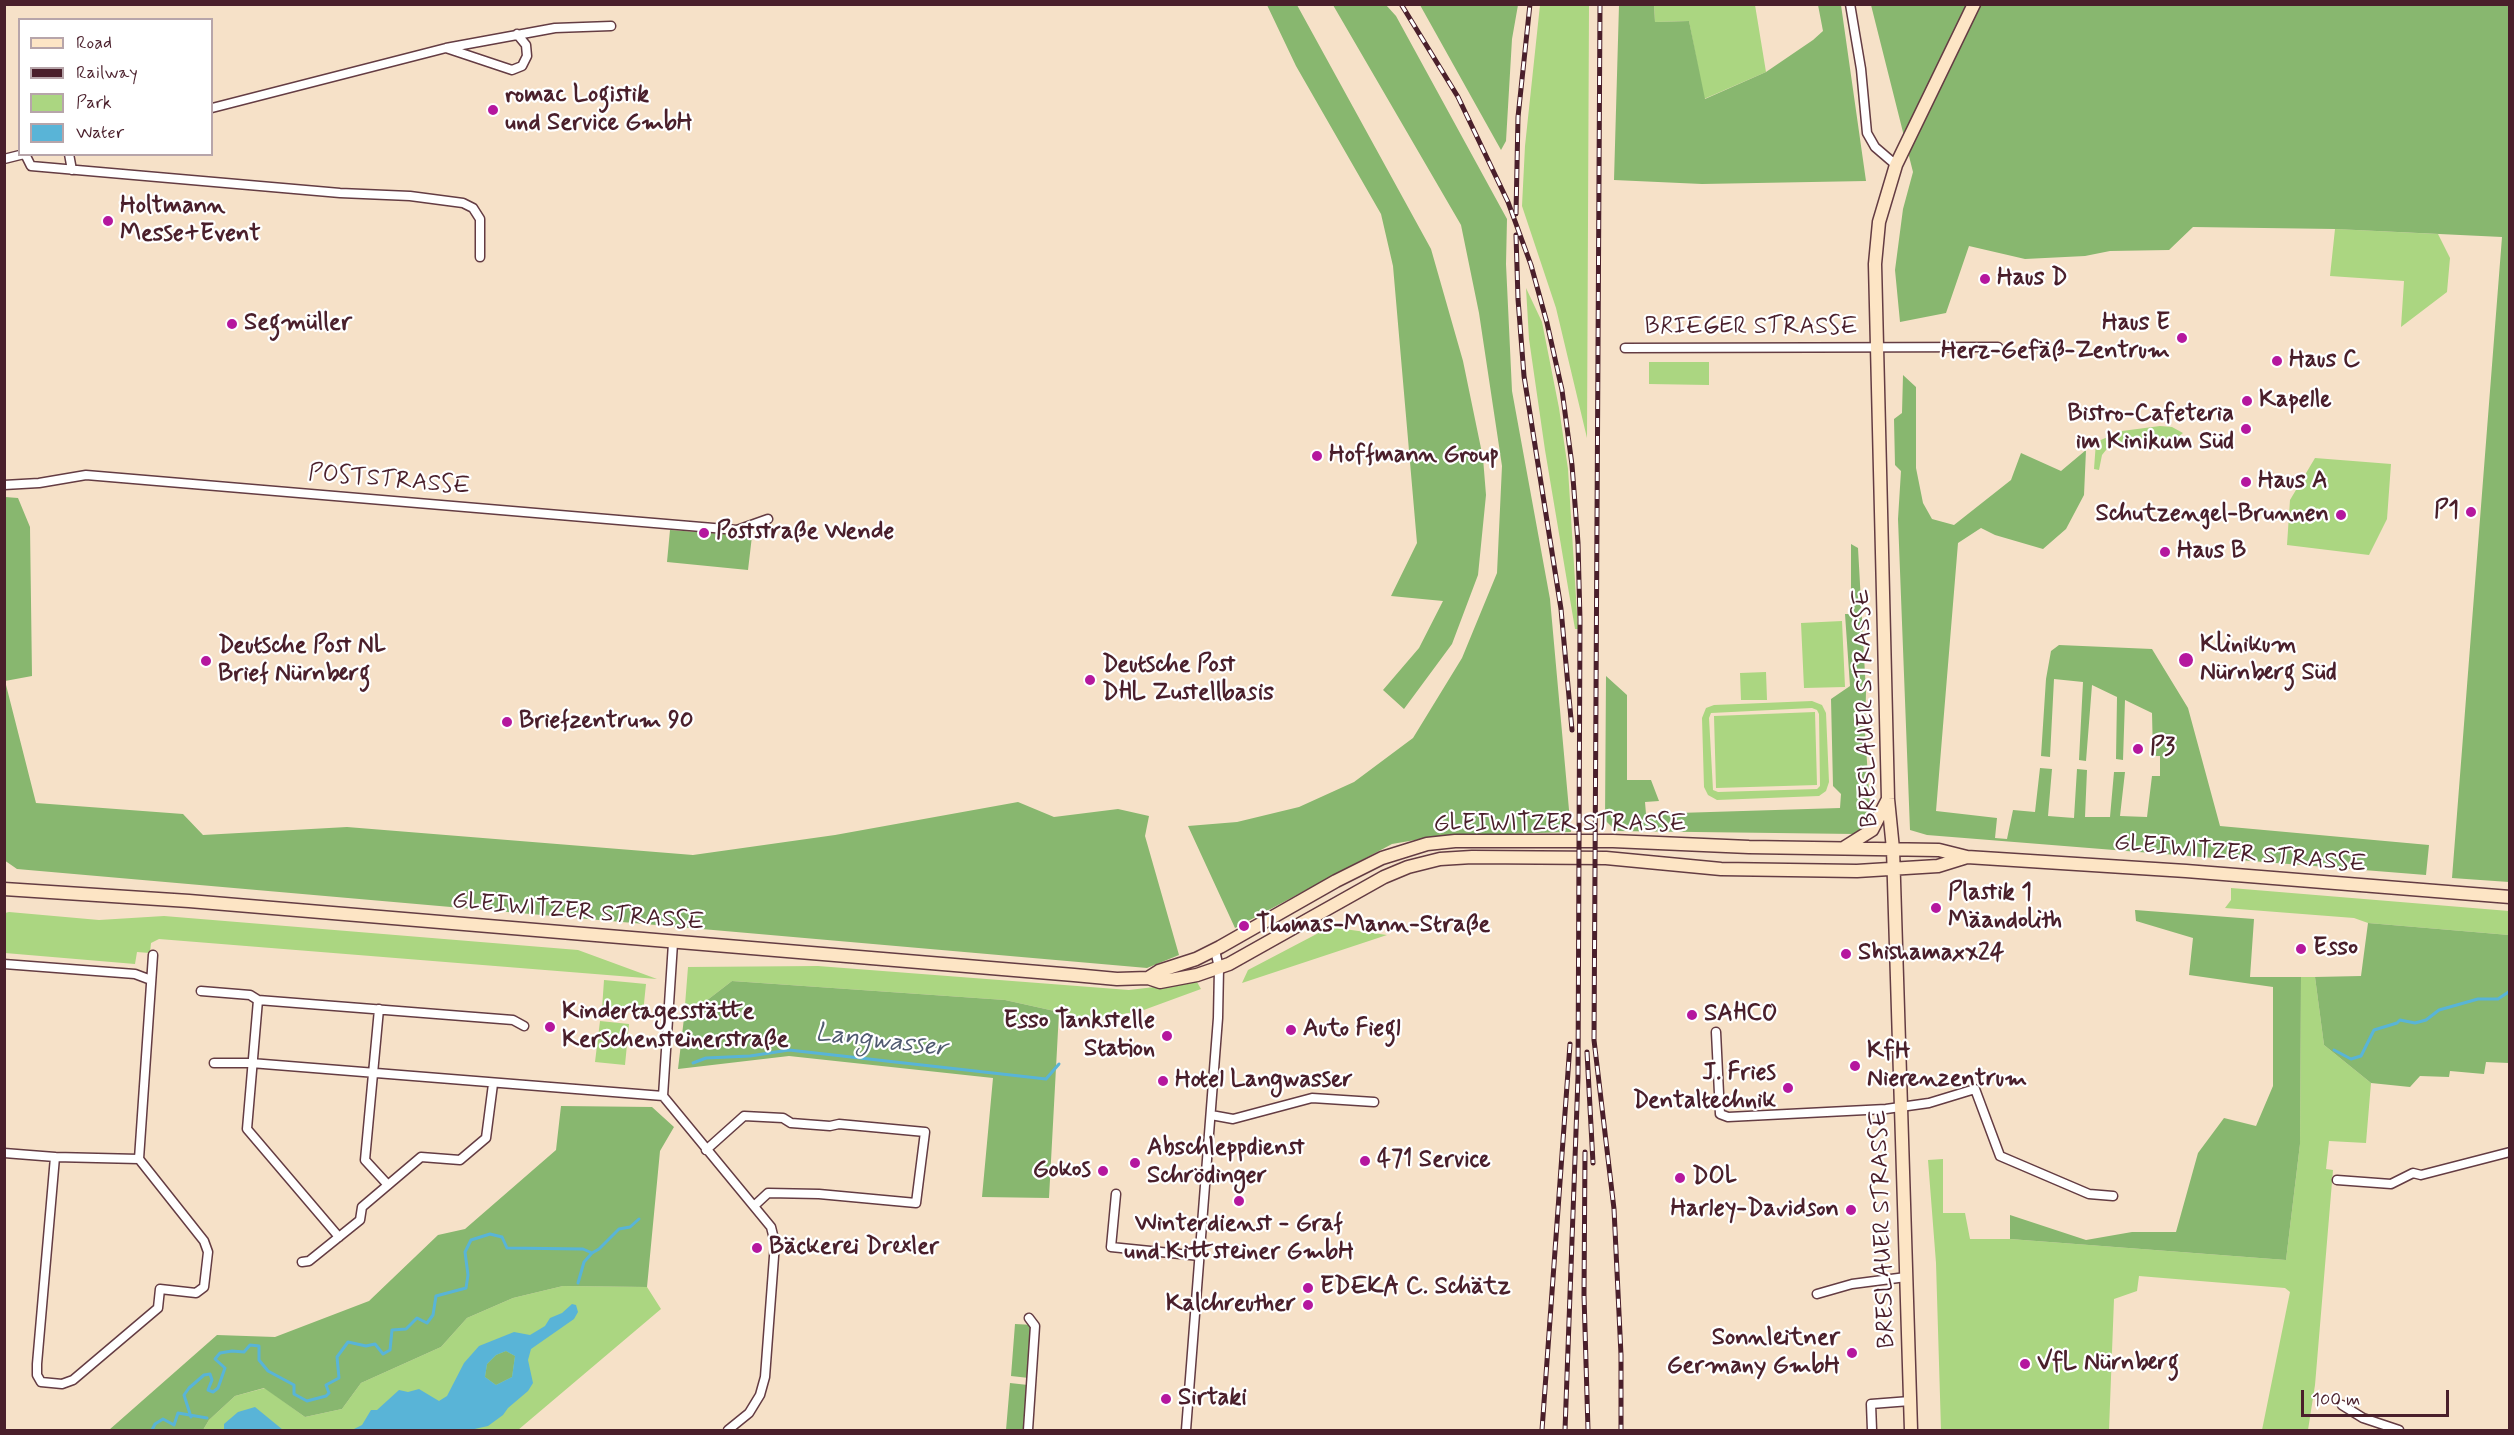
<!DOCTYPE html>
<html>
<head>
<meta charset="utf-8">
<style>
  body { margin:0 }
  #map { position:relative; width:2514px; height:1435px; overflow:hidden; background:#f6e1c8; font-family:Mynerve,sans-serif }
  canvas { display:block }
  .frame { position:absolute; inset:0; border:6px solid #4a1f2b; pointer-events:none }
  .legend { position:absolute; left:18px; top:18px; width:195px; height:138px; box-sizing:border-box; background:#fff; border:2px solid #b7a5aa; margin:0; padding:8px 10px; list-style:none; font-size:18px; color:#4a1f2b }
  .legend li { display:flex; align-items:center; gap:12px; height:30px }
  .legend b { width:30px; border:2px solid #b7a5aa }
  .scale { position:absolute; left:2301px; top:1390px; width:148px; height:27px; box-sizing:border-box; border:3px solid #4a1f2b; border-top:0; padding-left:8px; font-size:18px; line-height:21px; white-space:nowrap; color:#4a1f2b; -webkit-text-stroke:4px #fff; paint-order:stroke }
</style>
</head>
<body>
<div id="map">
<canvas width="2514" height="1435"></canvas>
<div class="frame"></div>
<ul class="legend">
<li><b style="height:8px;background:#fde5c5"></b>Road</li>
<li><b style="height:8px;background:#4a1f2b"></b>Railway</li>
<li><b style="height:16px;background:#abd681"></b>Park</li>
<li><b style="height:16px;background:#59b4d7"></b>Water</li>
</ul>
<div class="scale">100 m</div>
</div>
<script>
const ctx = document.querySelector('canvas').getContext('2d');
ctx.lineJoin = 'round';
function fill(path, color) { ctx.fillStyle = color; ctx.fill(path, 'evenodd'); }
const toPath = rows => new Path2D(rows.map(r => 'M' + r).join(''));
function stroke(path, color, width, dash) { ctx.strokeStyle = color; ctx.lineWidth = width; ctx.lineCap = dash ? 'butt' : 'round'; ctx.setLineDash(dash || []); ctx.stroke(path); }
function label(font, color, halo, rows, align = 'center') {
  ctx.font = font + ' Mynerve,sans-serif'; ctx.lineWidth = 4.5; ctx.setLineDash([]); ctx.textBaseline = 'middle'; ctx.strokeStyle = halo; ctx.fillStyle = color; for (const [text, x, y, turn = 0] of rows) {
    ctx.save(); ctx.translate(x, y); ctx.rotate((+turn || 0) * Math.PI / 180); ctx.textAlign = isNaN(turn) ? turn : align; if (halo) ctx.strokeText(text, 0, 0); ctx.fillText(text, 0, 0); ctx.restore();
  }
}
const green = toPath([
  [1540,5,1589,5,1587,438,1556,308,1522,206,1525,146],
  [1654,5,1755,5,1766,72,1704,99,1689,21,1655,22],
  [2335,229,2438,234,2450,258,2447,292,2401,327,2404,281,2330,276],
  [1526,288,1542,322,1559,408,1568,469,1578,629,1575,629,1545,450,1529,339],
  [1649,362,1709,362,1709,385,1649,384],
  [2160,426,2172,427,2183,433,2173,441,2157,445,2110,445,2102,455,2099,470,2094,469,2096,442,2122,431],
  [2315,458,2391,464,2387,519,2369,555,2287,545,2290,500],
  [1842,621,1845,687,1804,688,1801,623],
  [1766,672,1767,700,1741,700,1740,673],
  [1812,701,1822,705,1826,713,1829,782,1826,791,1819,796,1717,800,1708,795,1704,787,1702,718,1706,708,1714,705],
  [1812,708,1817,710,1819,714,1820,786,1817,789,1718,792,1713,790,1709,718,1711,713],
  [1815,712,1817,785,1716,788,1714,716],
  [2231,888,2509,911,2509,935,2368,923,2354,918,2225,908,2231,900],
  [9,912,99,920,164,916,578,950,657,979,159,939,151,943,150,953,137,952,135,964,5,953,5,913],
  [1330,927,1387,935,1242,983,1248,970],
  [818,966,1129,990,1197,982,1201,989,1141,1011,1068,1023,1059,1012,1005,1000,732,981,684,1018,688,967],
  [2301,977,2315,977,2324,1045,2371,1083,2366,1143,2329,1141,2326,1169,2333,1170,2315,1385,2308,1430,2262,1430,2290,1292,2285,1288,2139,1276,2137,1291,2114,1299,2109,1430,1941,1430,1936,1263,1928,1160,1943,1159,1943,1213,1965,1213,1970,1239,2010,1239,2286,1260,2300,1144],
  [604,980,646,984,643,1013,602,1009],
  [600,1021,629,1024,625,1065,595,1062],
  [563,1286,647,1287,661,1309,518,1430,203,1430,209,1420,235,1396,265,1388,305,1417,342,1409,361,1383,441,1347,467,1318,513,1298]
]);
const forest = toPath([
  [1267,5,1297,5,1431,249,1463,361,1483,458,1486,495,1478,575,1452,644,1404,709,1383,690,1419,648,1443,601,1391,596,1417,543,1393,266,1381,214,1296,66],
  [1333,5,1386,5,1396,16,1507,219,1506,264,1512,391,1550,599,1571,832,1438,836,1392,844,1235,928,1188,826,1237,822,1299,807,1354,782,1413,738,1462,658,1497,573,1502,466,1479,313,1461,225],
  [1420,5,1518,5,1512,39,1506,141,1501,150],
  [1619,5,1654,5,1655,22,1689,21,1705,99,1766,72,1813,40,1823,31,1818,5,1841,5,1866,181,1702,184,1614,180],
  [1871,5,2509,5,2509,882,2452,878,2502,237,2335,229,2193,227,2169,250,2110,251,2085,256,2025,259,1969,246,1946,313,1900,322,1895,270,1903,209,1913,172],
  [1903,375,1916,387,1916,468,1923,503,1932,519,1954,525,2011,480,2021,453,2061,471,2086,450,2084,495,2066,529,2043,549,1995,535,1981,528,1958,543,1936,811,1997,818,1995,838,2007,839,2013,810,2035,812,2040,768,2052,769,2048,816,2074,818,2077,769,2087,770,2085,817,2110,817,2114,772,2125,772,2120,816,2147,817,2152,776,2160,776,2160,756,2153,756,2152,713,2125,700,2123,760,2116,759,2117,697,2092,685,2086,761,2079,760,2083,682,2054,679,2050,757,2041,756,2046,679,2051,651,2059,645,2152,649,2188,708,2220,826,2429,845,2426,875,1927,835,1910,830,1898,519,1901,471,1895,465,1894,419,1902,413],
  [5,497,18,498,30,527,32,676,5,681,36,803,183,814,203,835,347,827,693,855,835,835,1018,802,1054,817,1118,809,1149,816,1145,836,1179,955,1147,968,17,869,4,860],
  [670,530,752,536,748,570,667,562],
  [1851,544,1858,548,1866,692,1865,732,1870,807,1867,822,1855,834,1616,831,1605,820,1606,676,1627,695,1627,780,1651,780,1659,801,1645,802,1646,814,1840,808,1841,794,1833,786,1831,699,1850,686,1845,614,1851,614],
  [2135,910,2254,919,2250,977,2301,977,2300,1144,2286,1260,2010,1239,2010,1215,2086,1240,2132,1232,2176,1232,2198,1153,2224,1118,2256,1126,2273,1086,2273,987,2189,975,2193,938,2136,921],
  [2368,923,2509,935,2509,1063,2486,1062,2484,1074,2450,1071,2449,1077,2420,1076,2410,1087,2371,1083,2324,1045,2315,977,2361,976],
  [732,981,1005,1000,1059,1012,1049,1198,982,1197,993,1078,789,1056,678,1069,684,1018],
  [561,1106,652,1107,674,1127,660,1151,647,1287,563,1286,513,1298,467,1318,441,1347,361,1383,342,1409,305,1417,264,1388,235,1396,209,1420,203,1430,109,1430,217,1335,275,1337,369,1301,438,1235,465,1229,556,1150],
  [1015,1324,1034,1325,1029,1378,1011,1376],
  [506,1351,515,1356,512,1377,496,1385,485,1377,487,1364,496,1355],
  [1010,1383,1028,1385,1024,1430,1006,1430]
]);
const water = toPath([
  [572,1304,576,1305,578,1312,574,1319,531,1349,528,1360,533,1383,528,1391,508,1408,503,1415,488,1426,470,1430,352,1430,362,1425,371,1410,377,1410,399,1390,408,1392,419,1389,439,1401,447,1396,464,1363,479,1346,514,1332,530,1335,545,1326,550,1318,562,1313],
  [506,1351,515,1356,512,1377,496,1385,485,1377,487,1364,496,1355],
  [255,1407,283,1430,224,1430,224,1424,238,1412]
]);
const stream = toPath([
  [2334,1050,2351,1059,2361,1056,2374,1030,2397,1023,2400,1020,2415,1023,2426,1020,2439,1010,2478,999,2498,999,2510,991],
  [693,1063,706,1058,750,1056,789,1050,1046,1079,1059,1064],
  [578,1283,584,1262,592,1253,599,1249,619,1229,630,1227,639,1219],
  [191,1417,184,1395,189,1388,204,1375,210,1374,212,1380,208,1390,213,1392,218,1388,225,1368,215,1359,220,1353,232,1351,244,1352,250,1345,259,1346,259,1360,268,1371,294,1385,294,1394,307,1401,326,1396,329,1393,326,1385,339,1378,337,1357,348,1342,366,1346,375,1344,383,1354,390,1350,392,1330,406,1329,417,1318,427,1323,433,1315,436,1296,466,1288,468,1275,465,1252,471,1240,490,1234,502,1237,507,1248,583,1249,592,1253],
  [152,1430,155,1424,163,1419,174,1425,178,1413,207,1418]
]);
const minor = toPath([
  [1850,4,1861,69,1867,133,1875,147,1896,165],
  [446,48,512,70,522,66,527,56,526,45,517,34],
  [212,108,446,48,555,28,611,26],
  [25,154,31,166,340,193,410,196,463,203,473,208,480,219,480,257],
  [69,154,72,170],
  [4,159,24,154],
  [1625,348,1998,347],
  [4,485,39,483,86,475,737,530,768,519],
  [673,943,663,1096,771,1227,775,1243,765,1377,760,1395,749,1413,728,1430],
  [4,964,135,974,151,980],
  [201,991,250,995,258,1000],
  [379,1009,365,1160,388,1185],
  [1716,1032,1720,1114,1728,1117,1886,1109,1929,1103,1975,1089,2000,1156,2089,1194,2113,1196],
  [214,1063,251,1063,663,1096],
  [1211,1115,1233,1119,1312,1098,1374,1102],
  [706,1150,744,1116,783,1118,791,1123,830,1126,839,1124,925,1132,916,1203,819,1194,768,1193,754,1206],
  [4,1153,55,1157,139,1159],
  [55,1157,37,1364,37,1375,41,1382,62,1384,73,1380,158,1308,160,1289,196,1293,204,1287,208,1252,204,1241,139,1159],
  [139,1159,153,955],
  [2337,1180,2391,1184,2413,1173,2421,1175,2510,1152],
  [1116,1194,1111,1247,1200,1256],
  [339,1237,247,1129,258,1000,513,1020,524,1026],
  [302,1262,309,1261,360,1220,362,1207,421,1157,460,1160,486,1138,493,1084],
  [1817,1294,1852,1284,1906,1277],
  [2342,1405,2363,1418,2399,1430],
  [1028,1430,1035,1326,1029,1318],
  [1186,1430,1218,1018,1219,968,1215,950],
  [1872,1430,1871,1404,1910,1401]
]);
const secondary = toPath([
  [1845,847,1872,830,1888,799],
  [4,889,189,901,1074,975,1117,979,1148,978,1160,982,1197,975,1229,964,1384,877,1408,867,1440,859,1472,857,1606,858,1721,869,1857,871,1938,866,1967,857],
  [1148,978,1159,971,1196,959,1220,947,1336,881,1382,858,1427,844,1455,841,1613,841,1749,847,1939,850,1967,857,2186,871,2510,897],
  [1911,1430,1893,849,1888,799,1875,264,1879,222,1896,165,1974,4]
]);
const rail = toPath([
  [1401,4,1458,97,1508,202,1531,265,1547,323,1562,390,1572,465,1578,543,1580,620,1578,1077,1565,1430],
  [1600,4,1594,1040,1614,1209,1621,1355,1621,1430],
  [1516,214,1518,117,1530,4],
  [1516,235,1518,299,1524,376,1561,609,1572,730],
  [1587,1052,1593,1163],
  [1585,1152,1584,1295,1588,1430],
  [1542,1430,1570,1044]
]);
const markers = [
  [493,110,6,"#b5179e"],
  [108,221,6,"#b5179e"],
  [1985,279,6,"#b5179e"],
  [232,324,6,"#b5179e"],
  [2182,338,6,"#b5179e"],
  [2277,361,6,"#b5179e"],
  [2247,401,6,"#b5179e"],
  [2246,429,6,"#b5179e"],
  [1317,456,6,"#b5179e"],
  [2246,482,6,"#b5179e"],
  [2471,512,6,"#b5179e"],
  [2341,515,6,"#b5179e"],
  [704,533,6,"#b5179e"],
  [2165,552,6,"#b5179e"],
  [2186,660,8,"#b5179e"],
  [206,661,6,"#b5179e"],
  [1090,680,6,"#b5179e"],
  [507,722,6,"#b5179e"],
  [2138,749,6,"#b5179e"],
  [1936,908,6,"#b5179e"],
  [1244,926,6,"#b5179e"],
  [2301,949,6,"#b5179e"],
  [1846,954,6,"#b5179e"],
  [1692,1015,6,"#b5179e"],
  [550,1027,6,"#b5179e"],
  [1291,1030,6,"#b5179e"],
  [1167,1036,6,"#b5179e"],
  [1855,1066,6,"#b5179e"],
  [1163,1081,6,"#b5179e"],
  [1788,1088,6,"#b5179e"],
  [1365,1161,6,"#b5179e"],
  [1135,1163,6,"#b5179e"],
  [1103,1171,6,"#b5179e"],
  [1680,1178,6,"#b5179e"],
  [1239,1201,6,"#b5179e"],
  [1851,1210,6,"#b5179e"],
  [757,1248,6,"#b5179e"],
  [1308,1288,6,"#b5179e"],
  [1308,1305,6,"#b5179e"],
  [1852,1353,6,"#b5179e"],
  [2025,1364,6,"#b5179e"],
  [1166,1399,6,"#b5179e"]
];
const poiNames = [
  ["romac Logistik",505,96],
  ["und Service GmbH",505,124],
  ["Holtmann",120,207],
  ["Messe+Event",120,235],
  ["Haus D",1997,279],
  ["Segmüller",244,324],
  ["Haus E",2170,324,"right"],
  ["Herz-Gefäß-Zentrum",2170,352,"right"],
  ["Haus C",2289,361],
  ["Kapelle",2259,401],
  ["Bistro-Cafeteria",2234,415,"right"],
  ["im Kinikum Süd",2234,443,"right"],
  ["Hoffmann Group",1329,456],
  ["Haus A",2258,482],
  ["P1",2459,512,"right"],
  ["Schutzengel-Brunnen",2329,515,"right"],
  ["Poststraße Wende",716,533],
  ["Haus B",2177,552],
  ["Klinikum",2200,646],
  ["Nürnberg Süd",2200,674],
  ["Deutsche Post NL",218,647],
  ["Brief Nürnberg",218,675],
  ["Deutsche Post",1102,666],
  ["DHL Zustellbasis",1102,694],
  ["Briefzentrum 90",519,722],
  ["P3",2150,749],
  ["Plastik 1",1948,894],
  ["Mäandolith",1948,922],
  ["Thomas-Mann-Straße",1256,926],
  ["Esso",2313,949],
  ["Shishamaxx24",1858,954],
  ["Kindertagesstätte",562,1013],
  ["Kerschensteinerstraße",562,1041],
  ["SAHCO",1704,1015],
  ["Esso Tankstelle",1155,1022,"right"],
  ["Station",1155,1050,"right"],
  ["Auto Fiegl",1303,1030],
  ["KfH",1867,1052],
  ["Nierenzentrum",1867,1080],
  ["J. Fries",1776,1074,"right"],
  ["Dentaltechnik",1776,1102,"right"],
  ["Hotel Langwasser",1175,1081],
  ["Abschleppdienst",1147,1149],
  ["Schrödinger",1147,1177],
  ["471 Service",1377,1161],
  ["Gokos",1091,1171,"right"],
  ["DOL",1692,1178],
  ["Harley-Davidson",1839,1210,"right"],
  ["Winterdienst - Graf",1239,1225,"center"],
  ["und Kittsteiner GmbH",1239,1253,"center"],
  ["Bäckerei Drexler",769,1248],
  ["EDEKA C. Schätz",1320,1288],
  ["Kalchreuther",1296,1305,"right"],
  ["Sonnleitner",1840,1339,"right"],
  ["Germany GmbH",1840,1367,"right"],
  ["VfL Nürnberg",2037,1364],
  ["Sirtaki",1178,1399]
];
const streetNames = [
  ["BRIEGER STRASSE",1751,328],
  ["POSTSTRASSE",389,481,5],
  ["BRESLAUER STRASSE",1867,708,-92],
  ["GLEIWITZER STRASSE",1560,825],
  ["GLEIWITZER STRASSE",2240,855,5],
  ["GLEIWITZER STRASSE",578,913,5],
  ["BRESLAUER STRASSE",1884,1229,-92]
];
const waterNames = [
  ["Langwasser",881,1042,7]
];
fill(green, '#abd681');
fill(forest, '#88b76f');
fill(water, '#59b4d7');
stroke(stream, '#59b4d7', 3);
stroke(minor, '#643c43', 11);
stroke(secondary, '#643c43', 15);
stroke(minor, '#fff', 8);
stroke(secondary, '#fde5c5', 12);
stroke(rail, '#4a1f2b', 5);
stroke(rail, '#fff', 3, [9]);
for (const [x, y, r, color] of markers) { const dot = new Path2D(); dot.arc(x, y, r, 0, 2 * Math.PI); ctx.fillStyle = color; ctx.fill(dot); stroke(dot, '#fff', 2); }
label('bold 24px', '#4a1f2b', '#fff', poiNames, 'left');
label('24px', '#4a1f2b', '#fff', streetNames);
label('italic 26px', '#505b70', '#fff', waterNames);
</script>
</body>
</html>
